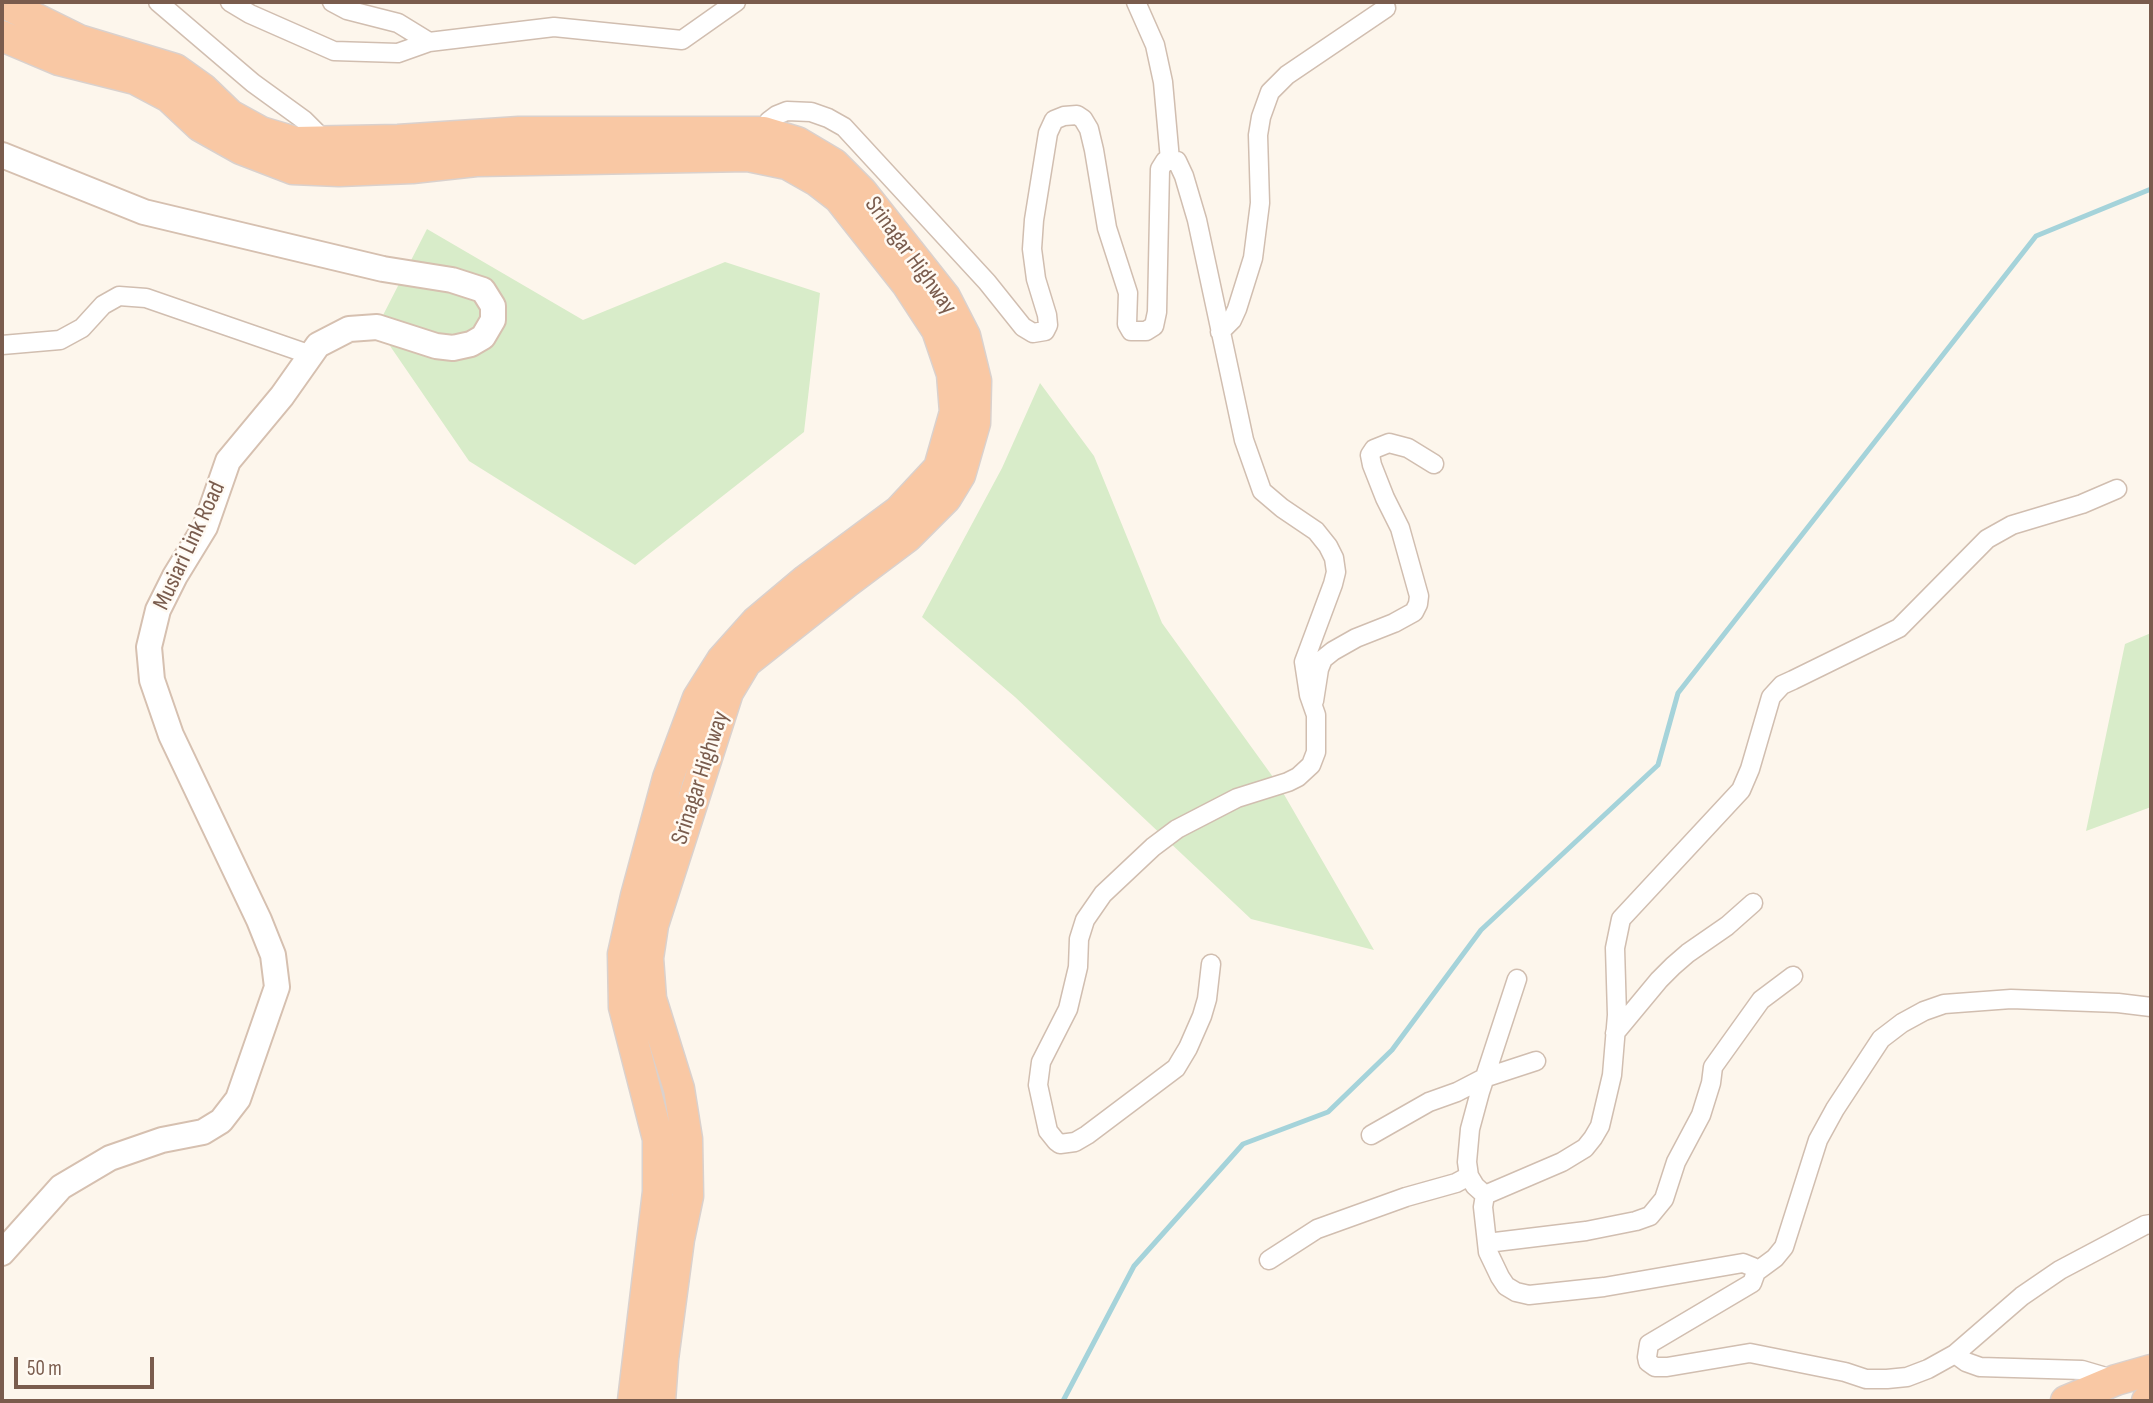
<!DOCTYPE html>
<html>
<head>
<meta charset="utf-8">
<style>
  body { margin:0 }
  #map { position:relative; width:2153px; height:1403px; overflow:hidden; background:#fdf6ec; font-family:"Sofia Sans Condensed",sans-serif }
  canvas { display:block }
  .frame { position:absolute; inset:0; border:4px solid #7a5c4d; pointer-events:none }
  .scale { position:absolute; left:14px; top:1357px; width:140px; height:32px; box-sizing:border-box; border:4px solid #7a5c4d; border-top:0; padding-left:9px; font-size:21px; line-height:24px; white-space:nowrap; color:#7a5c4d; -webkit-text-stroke:5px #fffaf3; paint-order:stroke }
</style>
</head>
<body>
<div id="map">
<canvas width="2153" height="1403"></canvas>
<div class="frame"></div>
<div class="scale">50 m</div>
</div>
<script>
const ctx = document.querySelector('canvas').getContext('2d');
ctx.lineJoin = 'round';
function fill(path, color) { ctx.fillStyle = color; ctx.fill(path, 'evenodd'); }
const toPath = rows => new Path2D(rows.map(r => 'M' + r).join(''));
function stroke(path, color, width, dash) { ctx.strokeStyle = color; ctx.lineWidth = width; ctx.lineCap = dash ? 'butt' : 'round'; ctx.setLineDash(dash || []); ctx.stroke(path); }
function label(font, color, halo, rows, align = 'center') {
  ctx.font = font + ' "Sofia Sans Condensed",sans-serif'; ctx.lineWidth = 5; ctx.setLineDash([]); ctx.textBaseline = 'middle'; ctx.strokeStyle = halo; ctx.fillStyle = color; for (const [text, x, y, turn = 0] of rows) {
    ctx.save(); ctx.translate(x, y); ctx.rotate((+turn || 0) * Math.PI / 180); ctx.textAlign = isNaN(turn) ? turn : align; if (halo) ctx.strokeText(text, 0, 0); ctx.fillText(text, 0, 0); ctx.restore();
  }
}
const green = toPath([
  [427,229,583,320,725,262,820,293,804,432,635,565,469,461,377,327],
  [1040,383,1094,456,1162,623,1278,784,1374,950,1251,919,1015,697,922,617,1002,468],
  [2151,633,2151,807,2086,831,2125,644]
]);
const stream = toPath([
  [1063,1401,1134,1266,1243,1144,1328,1112,1392,1050,1481,930,1658,765,1678,693,2036,236,2151,189]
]);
const minor = toPath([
  [158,2,253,83,304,120,326,142],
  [230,2,250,14,334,51,398,53,429,42,554,27,682,40,736,2],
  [332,2,347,10,398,23,429,42],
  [1136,2,1155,45,1163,82,1170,160],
  [764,132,769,121,777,115,787,111,811,112,828,118,844,127,987,282,1023,327,1033,333,1045,331,1048,325,1047,315,1036,279,1032,249,1034,220,1048,133,1054,120,1064,116,1077,115,1083,119,1089,129,1094,150,1107,228,1128,293,1127,324,1131,331,1146,331,1154,326,1157,312,1160,169,1165,161,1177,161,1184,176,1197,220,1244,440,1262,491,1282,508,1316,531,1328,546,1334,558,1336,572,1333,584,1304,662,1309,695,1316,715,1316,752,1311,765,1298,777,1288,782,1237,798,1177,829,1153,847,1103,894,1085,920,1079,939,1078,967,1068,1009,1041,1062,1038,1085,1048,1131,1056,1141,1060,1144,1075,1142,1087,1135,1176,1068,1188,1048,1202,1016,1207,999,1211,964],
  [1220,332,1232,320,1237,309,1253,258,1260,203,1258,135,1261,117,1270,92,1287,75,1386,8],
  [2,345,60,340,82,328,103,305,119,296,146,298,311,355],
  [1314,701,1319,669,1323,659,1333,651,1356,638,1394,623,1414,612,1418,604,1419,596,1400,528,1385,498,1372,465,1370,455,1374,449,1389,443,1408,448,1434,464],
  [1615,1033,1659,980,1673,966,1688,953,1727,926,1753,903],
  [1371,1135,1429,1102,1457,1092,1484,1078,1536,1061],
  [1485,1195,1475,1186,1469,1176,1467,1162,1470,1129,1480,1092,1517,979],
  [1487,1243,1586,1231,1636,1221,1650,1216,1664,1199,1676,1162,1701,1115,1711,1083,1713,1067,1761,1000,1793,976],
  [1269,1260,1317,1229,1406,1197,1456,1183,1469,1176],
  [1756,1272,1775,1258,1784,1247,1818,1140,1835,1109,1881,1039,1902,1023,1924,1011,1944,1004,2011,999,2118,1003,2151,1007],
  [1955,1354,2022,1296,2060,1270,2145,1225,2151,1224],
  [2116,1380,2082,1370,1980,1367,1966,1362,1955,1354,1928,1369,1907,1377,1887,1379,1866,1379,1845,1372,1750,1353,1667,1367,1655,1367,1648,1362,1647,1357,1649,1344,1752,1283,1756,1272,1753,1267,1743,1263,1604,1287,1529,1295,1516,1292,1506,1286,1500,1277,1488,1252,1483,1207,1485,1195,1562,1162,1585,1148,1593,1138,1600,1126,1612,1075,1617,1015,1615,948,1621,919,1741,790,1750,769,1771,697,1782,685,1793,680,1899,628,1987,539,2012,525,2082,504,2117,489]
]);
const secondary = toPath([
  [2,155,144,212,383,269,452,280,483,290,493,306,493,320,483,337,471,344,453,348,436,346,377,327,349,329,318,345,282,396,228,461,205,527,175,576,158,610,149,647,152,680,171,735,259,920,273,955,277,987,238,1099,221,1121,203,1132,162,1140,110,1158,61,1187,2,1253]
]);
const trunk = toPath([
  [2,2,79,40,175,69,203,89,230,115,261,132,295,142,398,140,519,132,764,132,797,142,834,164,862,192,945,297,965,336,976,381,975,423,960,475,946,498,907,537,847,582,746,662,728,692,653,925,648,958,651,999,679,1089,687,1139,688,1196,679,1239,663,1359,660,1401],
  [2,36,59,60,135,79,169,97,200,126,241,149,293,169,339,171,412,168,476,161,748,156,787,164,817,181,839,198,907,284,937,330,952,374,955,412,939,468,899,511,806,580,756,622,722,660,698,698,668,778,636,896,623,954,624,1007,658,1139,658,1192,633,1401],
  [2066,1401,2116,1380,2151,1370],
  [2147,1401,2151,1400]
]);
const streetNames = [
  ["Srinagar Highway",910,256,54],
  ["Musiari Link Road",190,546,-65],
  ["Srinagar Highway",701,778,-72]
];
fill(green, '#d8ecc9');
stroke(stream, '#a5d3da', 5);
stroke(minor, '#d1beb0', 21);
stroke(secondary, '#d6c0b0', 28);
stroke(trunk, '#dad1cd', 33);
stroke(minor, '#fff', 18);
stroke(secondary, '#fff', 24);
stroke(trunk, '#f9c8a4', 30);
label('24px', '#7a5c4d', '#fffaf3', streetNames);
</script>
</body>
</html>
